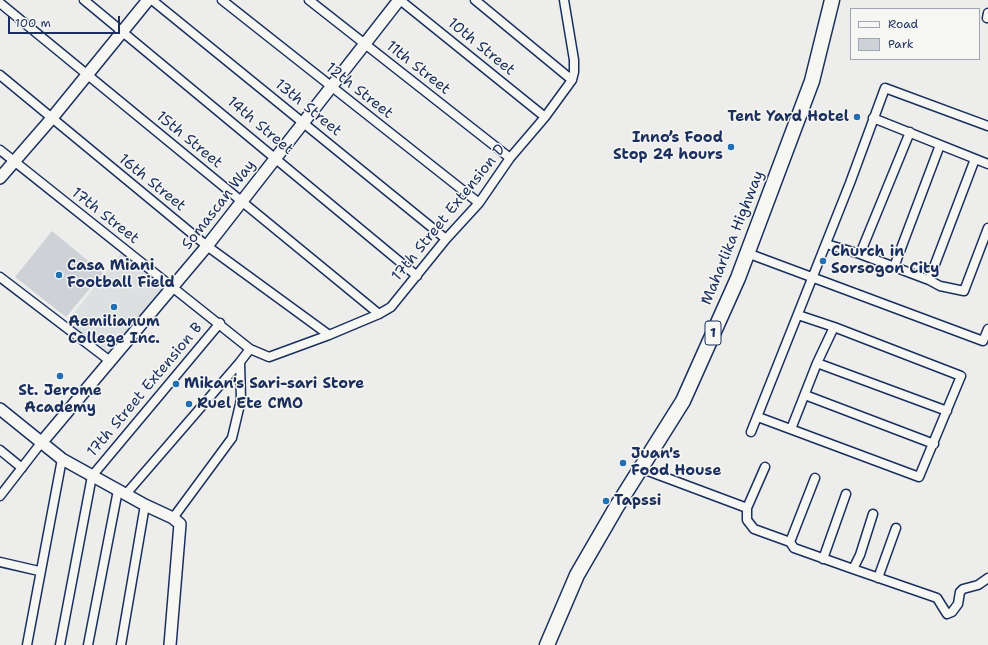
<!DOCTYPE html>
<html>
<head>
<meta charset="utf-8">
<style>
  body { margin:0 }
  #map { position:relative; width:988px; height:645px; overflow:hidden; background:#edeeec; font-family:"Shantell Sans",sans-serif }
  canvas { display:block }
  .legend { position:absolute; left:850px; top:8px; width:130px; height:52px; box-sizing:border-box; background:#f6f6f2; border:1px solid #9ea6b7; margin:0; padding:5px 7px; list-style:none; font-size:12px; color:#1b2f5e }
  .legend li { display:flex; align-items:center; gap:8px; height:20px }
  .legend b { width:20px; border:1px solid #9ea6b7 }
  .scale { position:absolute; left:8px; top:16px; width:112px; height:18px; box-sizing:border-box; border:2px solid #1b2f5e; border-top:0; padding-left:5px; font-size:12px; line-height:14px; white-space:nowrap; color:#1b2f5e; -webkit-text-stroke:3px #f6f6f2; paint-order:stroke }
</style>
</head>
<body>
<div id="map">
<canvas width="988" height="645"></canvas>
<ul class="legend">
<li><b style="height:5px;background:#f6f6f2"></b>Road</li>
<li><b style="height:11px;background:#ced2d7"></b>Park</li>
</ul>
<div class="scale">100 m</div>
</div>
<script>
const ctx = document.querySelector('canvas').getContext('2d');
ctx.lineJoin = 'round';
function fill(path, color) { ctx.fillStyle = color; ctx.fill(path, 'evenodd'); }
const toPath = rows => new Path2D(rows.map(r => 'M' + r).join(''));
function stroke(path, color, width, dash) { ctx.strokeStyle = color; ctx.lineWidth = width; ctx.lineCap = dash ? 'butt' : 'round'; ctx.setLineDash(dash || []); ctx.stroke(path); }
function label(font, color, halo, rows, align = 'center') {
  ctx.font = font + ' "Shantell Sans",sans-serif'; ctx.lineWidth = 3; ctx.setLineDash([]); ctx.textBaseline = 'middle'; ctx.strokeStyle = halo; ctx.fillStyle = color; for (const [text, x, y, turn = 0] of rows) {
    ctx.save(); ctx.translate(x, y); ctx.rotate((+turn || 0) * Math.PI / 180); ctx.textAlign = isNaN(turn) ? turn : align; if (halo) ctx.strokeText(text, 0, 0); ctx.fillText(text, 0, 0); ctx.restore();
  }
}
const built = toPath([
  [122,252,162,283,163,290,109,355,66,323]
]);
const green = toPath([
  [52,231,103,273,66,317,15,277]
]);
const street = toPath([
  [84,0,417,276],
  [152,0,446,239],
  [222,0,479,203],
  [309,0,510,158],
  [400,0,545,117],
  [475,0,572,80],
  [0,3,379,314],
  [987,18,988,13],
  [0,75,207,246,329,335],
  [873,118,988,164],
  [0,150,250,349,269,357,329,335,379,314,391,307,446,239,479,203,510,158,545,117,572,80,574,72,574,60,564,0],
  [975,159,929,280,940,286,964,291,988,228],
  [826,244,860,254,929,280],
  [747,253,983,341,988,329],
  [860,254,910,132],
  [894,267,940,145],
  [0,277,110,361],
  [817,363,947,411],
  [805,395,934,444],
  [758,417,919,477,961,376,834,327,798,315],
  [791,429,817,363,834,327],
  [751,432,850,183,885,88,988,126],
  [0,450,22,468],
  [765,467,747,508,747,520,754,529,790,542,815,478],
  [640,468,747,508],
  [126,494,240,362],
  [0,496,41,443],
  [173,518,232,438,241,400,240,362,250,349],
  [790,542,794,548,853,569,860,555,873,514],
  [823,559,846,494],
  [0,562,39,571],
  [853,569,937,598,947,614,952,612,958,604,960,592,963,589,978,585,988,578],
  [878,578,896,528],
  [27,645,62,459],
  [60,645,92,476,220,323],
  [88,645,118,490],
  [121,645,145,505]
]);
const secondary = toPath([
  [0,178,52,118,148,0],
  [0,409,62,459,145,505,173,518,180,524,170,645],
  [41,443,207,246,399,0]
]);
const highway = toPath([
  [547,645,577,575,617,506,683,401,738,278,812,81,832,0]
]);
const markers = [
  [857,117,4,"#1f6fb2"],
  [731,147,4,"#1f6fb2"],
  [823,261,4,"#1f6fb2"],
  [59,275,4,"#1f6fb2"],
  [114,307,4,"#1f6fb2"],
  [60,376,4,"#1f6fb2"],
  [176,384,4,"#1f6fb2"],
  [189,404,4,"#1f6fb2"],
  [623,463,4,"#1f6fb2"],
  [606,501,4,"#1f6fb2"]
];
const shields = [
  [713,333,16]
];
const shieldNames = [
  ["1",713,333]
];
const streetNames = [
  ["10th Street",481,47,39],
  ["11th Street",418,68,38],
  ["12th Street",359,91,38],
  ["13th Street",308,108,39],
  ["14th Street",260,126,40],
  ["15th Street",189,140,39],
  ["16th Street",152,183,39],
  ["Somascan Way",219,205,-52],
  ["17th Street Extension D",449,213,-51],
  ["17th Street",105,216,38],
  ["Maharlika Highway",733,238,-68],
  ["17th Street Extension B",145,390,-50]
];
const poiNames = [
  ["Tent Yard Hotel",849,117,"right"],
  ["Inno’s Food",723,138,"right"],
  ["Stop 24 hours",723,155,"right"],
  ["Church in",831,252],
  ["Sorsogon City",831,269],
  ["Casa Miani",67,266],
  ["Football Field",67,283],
  ["Aemilianum",114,322,"center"],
  ["College Inc.",114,339,"center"],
  ["Mikan's Sari-sari Store",184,384],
  ["St. Jerome",60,391,"center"],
  ["Academy",60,408,"center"],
  ["Ruel Ete CMO",197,404],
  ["Juan's",631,454],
  ["Food House",631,471],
  ["Tapssi",614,501]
];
fill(built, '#dde0e1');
fill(green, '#ced2d7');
stroke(street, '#1b2f5e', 11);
stroke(secondary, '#1b2f5e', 14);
stroke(highway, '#1b2f5e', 17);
stroke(street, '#f6f6f2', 8);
stroke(secondary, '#f6f6f2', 11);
stroke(highway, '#f6f6f2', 14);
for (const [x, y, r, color] of markers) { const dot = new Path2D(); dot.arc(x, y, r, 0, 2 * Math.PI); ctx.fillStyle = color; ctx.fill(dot); stroke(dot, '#f6f6f2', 1.5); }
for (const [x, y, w] of shields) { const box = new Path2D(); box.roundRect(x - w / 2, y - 12, w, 24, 3); ctx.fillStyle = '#f6f6f2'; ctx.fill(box); stroke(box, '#1b2f5e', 1); }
label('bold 14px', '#1b2f5e', null, shieldNames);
label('15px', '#1b2f5e', '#f6f6f2', streetNames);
label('bold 15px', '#1b2f5e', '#f6f6f2', poiNames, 'left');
</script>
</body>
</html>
